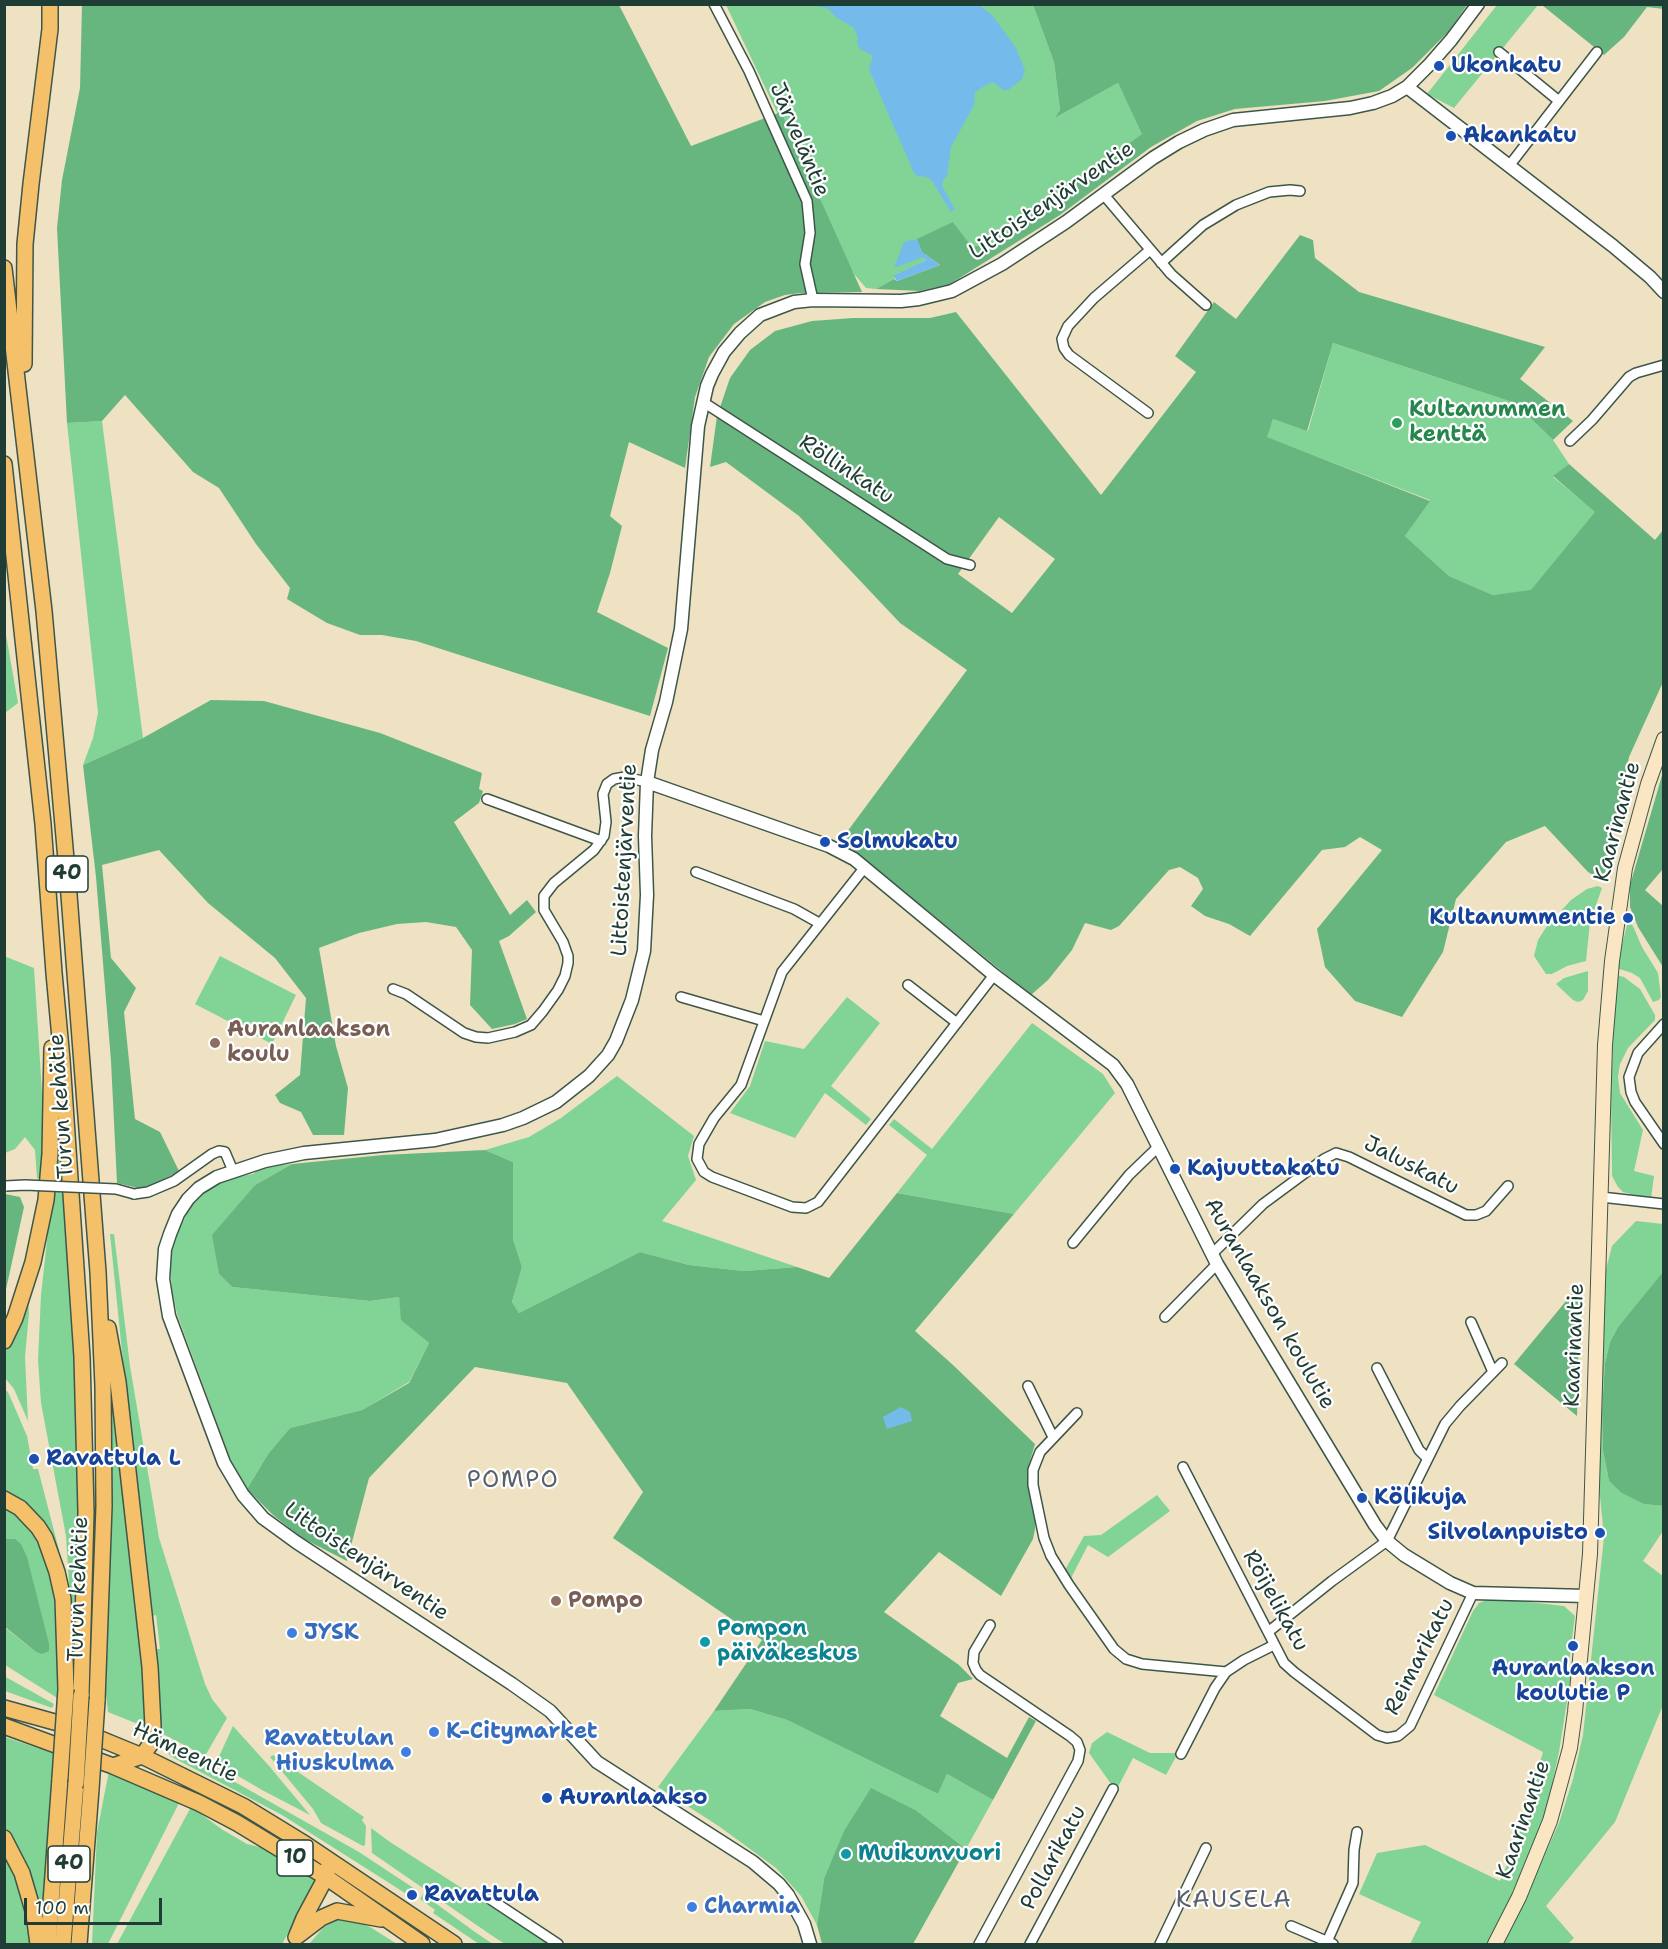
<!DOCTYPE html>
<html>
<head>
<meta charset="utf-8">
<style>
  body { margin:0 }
  #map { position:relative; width:1668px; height:1949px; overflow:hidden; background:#eee2c2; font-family:"Shantell Sans",sans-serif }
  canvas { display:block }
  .frame { position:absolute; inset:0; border:6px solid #1f3d34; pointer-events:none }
  .scale { position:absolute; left:24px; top:1898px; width:138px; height:27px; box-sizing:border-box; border:3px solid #1f3d34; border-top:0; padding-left:8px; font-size:18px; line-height:21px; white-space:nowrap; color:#1f3d34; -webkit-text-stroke:4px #fff; paint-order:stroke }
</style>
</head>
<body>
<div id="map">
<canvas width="1668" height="1949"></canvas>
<div class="frame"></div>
<div class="scale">100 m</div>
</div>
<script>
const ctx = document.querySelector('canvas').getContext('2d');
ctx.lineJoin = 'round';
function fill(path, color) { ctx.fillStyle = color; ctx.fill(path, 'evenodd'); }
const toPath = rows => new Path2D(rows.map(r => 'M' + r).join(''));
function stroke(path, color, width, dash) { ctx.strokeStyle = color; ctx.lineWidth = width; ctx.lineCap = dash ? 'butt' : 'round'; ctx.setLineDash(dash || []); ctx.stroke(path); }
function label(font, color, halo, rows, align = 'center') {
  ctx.font = font + ' "Shantell Sans",sans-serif'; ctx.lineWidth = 4.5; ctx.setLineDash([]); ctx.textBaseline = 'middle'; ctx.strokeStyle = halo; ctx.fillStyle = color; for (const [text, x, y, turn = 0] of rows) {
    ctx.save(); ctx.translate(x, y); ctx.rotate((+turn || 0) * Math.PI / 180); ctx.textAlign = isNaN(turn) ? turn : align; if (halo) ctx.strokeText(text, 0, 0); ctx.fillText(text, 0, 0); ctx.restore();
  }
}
const green = toPath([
  [726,5,1033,5,1054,62,1060,110,1057,117,1118,83,1143,134,993,243,972,248,953,222,924,257,926,260,894,276,894,279,876,289,866,288,854,274,830,233,782,123],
  [1497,5,1538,5,1454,108,1427,94],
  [1333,343,1515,403,1553,440,1569,464,1553,477,1596,512,1531,591,1493,595,1449,576,1405,536,1430,500,1266,437,1273,419,1308,431],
  [102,421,143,738,83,765,93,738,98,713,67,423],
  [5,629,18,703,5,713,4,713],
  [1598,886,1602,888,1590,922,1586,961,1567,966,1552,974,1546,974,1534,956,1538,940,1547,926,1571,900,1587,889],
  [1630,923,1633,926,1642,947,1658,973,1661,997,1659,1000,1653,1002,1640,978,1632,973,1616,968,1627,925],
  [4,956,34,968,43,1108,44,1180,37,1178,35,1150,25,1137,15,1149,5,1153],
  [220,956,296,995,272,1044,195,1004],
  [1588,971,1588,991,1583,1000,1578,1002,1573,1000,1556,984,1564,978],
  [1616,975,1624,977,1640,989,1655,1015,1655,1020,1628,1048,1620,1064,1618,1077,1620,1093,1643,1130,1634,1171,1654,1176,1651,1199,1623,1192,1618,1187,1612,1176,1611,1091],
  [847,997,880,1023,831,1086,871,1119,866,1125,825,1093,795,1138,730,1113,750,1086,765,1041,804,1049],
  [1032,1023,1103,1074,1115,1093,1014,1214,897,1193,927,1155,889,1125,894,1119,932,1149],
  [617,1076,694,1136,688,1156,696,1180,662,1221,797,1267,744,1271,689,1265,640,1252,519,1313,512,1302,522,1267,513,1239,513,1162,485,1150,529,1137,561,1118],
  [59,1105,74,1342,79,1504,77,1567,74,1614,71,1614,66,1536,41,1403,38,1360,41,1295,56,1160],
  [292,1164,255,1185,213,1235,219,1274,232,1287,370,1301,399,1297,402,1320,429,1343,409,1382,362,1410,290,1428,268,1454,247,1489,231,1461,177,1314,172,1290,170,1266,173,1241,194,1200,212,1185,231,1178,253,1174,261,1167],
  [1636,1221,1663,1224,1663,1273,1618,1327,1610,1342,1605,1363,1602,1411,1603,1451,1609,1481,1644,1504,1663,1506,1663,1531,1643,1561,1663,1576,1663,1705,1615,1822,1546,1906,1574,1938,1568,1944,1502,1944,1515,1921,1559,1823,1573,1779,1583,1735,1604,1537,1599,1486,1604,1277,1612,1246],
  [110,1234,114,1234,130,1366,159,1538,205,1684,212,1699,227,1718,205,1756,163,1734,159,1720,158,1675,155,1649,160,1649,156,1615,152,1616,142,1548],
  [28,1295,29,1313,25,1357,28,1421,14,1389,5,1378,5,1354],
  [111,1380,126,1489,148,1728,108,1712,106,1694,112,1486],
  [4,1389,8,1392,27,1436,33,1469,38,1469,59,1550,54,1551,5,1494],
  [1157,1495,1170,1511,1108,1557,1088,1545,1071,1578,1065,1570,1084,1536,1101,1535],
  [5,1506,27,1522,44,1553,53,1591,56,1618,59,1699,5,1665,4,1627,36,1652,15,1539,5,1539],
  [1492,1598,1564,1606,1575,1616,1569,1663,1571,1676,1559,1752,1549,1799,1533,1849,1489,1944,1410,1944,1421,1922,1359,1894,1377,1853,1425,1845,1500,1881,1517,1841,1543,1752,1434,1695,1473,1611,1479,1603],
  [4,1676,54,1704,52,1708,5,1691],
  [750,1709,787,1720,938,1794,947,1774,993,1800,966,1849,917,1811,824,1879,817,1925,801,1896,776,1868,720,1827,658,1787,714,1711],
  [233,1726,270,1767,310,1815,262,1790,216,1763],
  [1107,1732,1150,1753,1178,1753,1166,1775,1133,1758,1116,1791,1089,1753,1092,1743],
  [5,1737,55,1754,45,1921,40,1920,27,1866,5,1827],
  [164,1742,359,1852,415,1889,412,1893,407,1889,405,1893,282,1815,172,1757,165,1750],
  [273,1755,364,1817,362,1820,366,1826,365,1845,363,1846,321,1823,313,1809,270,1757],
  [109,1771,179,1803,108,1944,92,1944,97,1832],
  [191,1807,223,1830,247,1844,267,1849,317,1881,282,1944,117,1944],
  [371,1828,390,1842,549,1944,505,1944,491,1935,372,1853],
  [4,1849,12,1862,28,1918,30,1944,5,1944],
  [423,1894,475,1932,493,1944,479,1944,433,1913,435,1910,420,1899],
  [351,1919,370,1927,397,1944,309,1944,324,1927,338,1920]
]);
const forest = toPath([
  [1663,4,1664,9,1647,7,1624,37,1604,55,1542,5],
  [82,5,619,5,691,146,781,112,862,292,801,293,785,295,765,302,734,324,709,357,695,397,685,468,629,442,610,516,622,526,610,573,597,612,668,648,650,716,416,641,382,635,360,635,327,623,287,599,290,588,256,544,219,488,193,472,125,395,102,421,67,423,57,228,62,180,80,88],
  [1033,5,1467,5,1449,31,1412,68,1379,91,1325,101,1235,109,1197,121,1151,147,1060,215,950,284,920,291,876,289,894,279,897,281,940,265,922,252,917,239,953,222,972,247,993,243,1142,134,1118,83,1055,118,1060,110,1054,62],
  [1300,235,1313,240,1315,258,1359,292,1545,347,1520,379,1573,421,1553,440,1515,403,1333,343,1307,431,1273,419,1267,437,1430,501,1405,536,1449,576,1493,595,1531,590,1595,512,1553,476,1569,464,1655,540,1663,530,1663,682,1629,757,1605,873,1595,876,1588,872,1545,826,1506,842,1456,899,1443,952,1402,1017,1355,1001,1325,967,1317,929,1382,850,1360,837,1345,847,1322,850,1250,936,1229,924,1205,916,1191,906,1203,889,1198,878,1180,867,1169,870,1119,926,1111,930,1085,923,1072,950,1048,980,1031,995,841,840,967,670,900,623,799,516,726,462,710,467,717,416,730,378,750,350,775,331,812,321,853,318,930,318,956,312,1101,495,1196,372,1175,356,1214,302,1236,319],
  [999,517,1055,559,1012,613,958,574],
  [211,700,264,701,380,733,482,773,479,789,483,791,479,803,454,822,510,915,527,900,536,912,509,936,499,941,527,1019,515,1024,492,1029,470,1005,472,950,456,927,426,922,397,924,359,933,319,948,336,1046,348,1088,344,1135,313,1135,301,1112,280,1103,275,1095,300,1075,306,998,275,958,208,903,159,850,102,865,111,958,136,988,124,1012,135,1119,160,1132,179,1171,154,1185,138,1188,117,1183,111,1061,96,877,83,765,143,738],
  [1663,772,1663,869,1645,890,1663,906,1663,967,1638,927,1630,907,1630,885],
  [485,1150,513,1162,513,1239,522,1267,512,1302,519,1313,640,1252,689,1265,744,1271,797,1267,829,1278,897,1193,1014,1214,915,1331,953,1365,1035,1444,1028,1468,1031,1502,1035,1520,1035,1529,1033,1539,1001,1596,939,1552,884,1612,959,1665,973,1679,958,1683,940,1716,1007,1758,1029,1717,1036,1721,993,1800,947,1774,938,1794,787,1720,750,1709,714,1711,762,1640,613,1538,643,1492,567,1383,475,1367,369,1478,347,1561,302,1538,273,1515,247,1489,268,1454,290,1428,362,1410,409,1383,429,1343,401,1320,399,1297,370,1301,232,1287,219,1274,212,1235,255,1185,292,1164,383,1155],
  [5,1194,20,1197,24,1207,5,1294],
  [1663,1272,1664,1506,1663,1506,1644,1504,1622,1493,1609,1481,1603,1451,1602,1411,1605,1363,1610,1342,1618,1327],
  [1580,1284,1577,1416,1514,1364],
  [5,1539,15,1539,21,1544,27,1557,49,1644,49,1651,42,1654,36,1652,5,1627],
  [871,1788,917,1811,966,1849,913,1944,822,1944,817,1925,824,1879,844,1831]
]);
const water = toPath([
  [810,5,979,5,992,15,1016,48,1025,70,1022,79,1008,90,1003,90,993,82,979,89,975,93,974,105,951,147,947,176,943,180,942,186,955,209,951,212,931,179,922,176,919,177,914,173,871,74,869,69,873,56,860,49,857,43,858,37,853,27,837,18,827,8],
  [917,239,922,252,940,265,897,281,893,276,926,260,923,257,894,268,904,242],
  [901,1407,910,1412,912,1421,887,1429,883,1417]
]);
const minor = toPath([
  [714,4,749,71,807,201,810,233,805,264,813,300],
  [1499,52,1559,101],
  [1509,166,1597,52],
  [1104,195,1171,274,1206,305],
  [1161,263,1203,225,1236,205,1269,192,1290,190,1300,191],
  [703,402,947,559,970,565],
  [1148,413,1069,355,1064,348,1062,339,1068,326,1094,298,1150,250],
  [1570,441,1592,420,1629,377,1636,373,1664,365],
  [487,799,601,841],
  [865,867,782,972,741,1085,714,1118,699,1144,697,1159,704,1172,712,1177,792,1207,806,1208,818,1202,994,975],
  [696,872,794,909,819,923],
  [908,985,957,1023],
  [393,989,406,994,464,1033,476,1037,488,1038,515,1032,531,1025,543,1011,558,990,565,976,568,963,568,956,563,942,544,910,544,896,554,883,594,850,604,836,606,822,603,794,607,784,614,779,625,777,647,782],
  [681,997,764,1021],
  [1664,1024,1638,1053,1629,1077,1631,1092,1635,1102,1664,1144],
  [134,1194,148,1192,174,1181,212,1154,219,1151,225,1152,233,1171],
  [1601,1197,1664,1204],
  [1073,1243,1129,1175,1158,1147],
  [1212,1254,1263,1204,1324,1159,1336,1153,1349,1157,1466,1215,1476,1215,1486,1211,1508,1186],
  [1165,1317,1217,1264],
  [1471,1322,1493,1372],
  [1377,1368,1419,1450,1427,1458],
  [1028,1386,1053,1437],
  [1077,1413,1040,1452,1033,1470,1033,1485,1044,1538,1051,1556,1069,1585,1114,1649,1126,1659,1142,1664,1226,1672,1244,1660,1274,1645],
  [1183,1467,1284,1663,1294,1672,1377,1735,1387,1738,1398,1736,1410,1726,1473,1593],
  [1268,1632,1332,1581,1387,1541,1445,1424,1460,1406,1502,1363],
  [1181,1754,1215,1688,1226,1672],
  [490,1899,558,1944],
  [1291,1926,1333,1944],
  [979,1944,1078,1761,1080,1750,1077,1742,1070,1736,980,1675,976,1670,973,1663,974,1652,990,1625],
  [1030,1944,1113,1789],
  [1160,1944,1206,1848],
  [1326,1944,1353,1883,1354,1850,1357,1832]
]);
const tertiary = toPath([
  [1407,87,1613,246,1650,277,1664,292],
  [647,782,829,846,854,859,994,975,1113,1065,1127,1084,1217,1264,1375,1525,1387,1541,1404,1555,1450,1583,1473,1593,1586,1596],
  [810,1944,804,1924,788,1895,779,1884,753,1862,597,1762,550,1711,512,1684,296,1542,263,1518,243,1495,224,1463,169,1316,163,1279,165,1249,170,1234,178,1214,188,1199,199,1188,217,1177,265,1161,304,1153,435,1140,503,1125,523,1118,556,1102,589,1076,608,1055,616,1041,632,1000,644,951,647,895,645,836,647,782,652,750,666,702,681,629,698,426,707,386,712,374,724,352,740,333,760,315,794,302,813,300,901,301,919,299,952,291,1002,264,1066,222,1153,158,1179,142,1204,130,1233,120,1350,108,1373,103,1392,96,1407,87,1430,64,1451,40,1478,4]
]);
const secondary = toPath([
  [1495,1944,1519,1897,1550,1821,1570,1748,1575,1712,1590,1554,1605,1045,1612,961,1625,868,1648,784,1664,739]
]);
const trunk = toPath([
  [4,268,44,611,68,882,98,1272,103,1386,104,1506,97,1701],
  [24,364,25,244,31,184,50,29,50,4],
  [4,464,43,824,54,973,62,1060,82,1357,86,1512,81,1696],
  [108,1328,118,1382,150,1667,153,1726,152,1742,142,1756,113,1766],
  [4,1341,15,1318,33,1262,46,1200,50,1154,52,1048],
  [4,1499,20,1508,38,1527,45,1538,57,1572,63,1599,66,1689],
  [4,1708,69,1726,142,1756,243,1806,305,1844,454,1944],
  [4,1726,113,1766,199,1803,237,1823,326,1877,422,1944],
  [4,1838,22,1873,34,1914,38,1944],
  [297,1935,304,1918,326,1877,328,1868],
  [296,1937,321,1918,337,1911,381,1919],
  [48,1944,60,1778],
  [63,1944,76,1783],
  [79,1944,91,1789]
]);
const minorBridge = toPath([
  [6,1186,25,1185,116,1189,134,1194]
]);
const trunkBridge = toPath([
  [60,1778,66,1689],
  [76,1783,81,1696],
  [91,1789,97,1701]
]);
const markers = [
  [1439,66,6,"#1a4fb4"],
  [1451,136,6,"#1a4fb4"],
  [1397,423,6,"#2e9e5b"],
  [825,842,6,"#1a4fb4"],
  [1628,918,6,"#1a4fb4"],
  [215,1043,6,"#8d6e63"],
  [1175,1169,6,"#1a4fb4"],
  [34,1459,6,"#1a4fb4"],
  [1362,1498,6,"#1a4fb4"],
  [1600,1533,6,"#1a4fb4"],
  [556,1601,6,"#8d6e63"],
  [292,1633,6,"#3f7fe0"],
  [705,1642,6,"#0f9aa8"],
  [1573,1646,6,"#1a4fb4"],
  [434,1732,6,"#3f7fe0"],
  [406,1752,6,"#3f7fe0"],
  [547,1798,6,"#1a4fb4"],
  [846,1854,6,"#0f9aa8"],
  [412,1895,6,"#1a4fb4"],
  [692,1907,6,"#3f7fe0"]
];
const shields = [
  [67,874,42],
  [295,1858,36],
  [69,1864,42]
];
const shieldNames = [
  ["40",67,874],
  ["10",295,1858],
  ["40",69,1864]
];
const transitNames = [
  ["Ukonkatu",1451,66],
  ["Akankatu",1463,136],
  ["Solmukatu",837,842],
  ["Kultanummentie",1616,918,"right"],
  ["Kajuuttakatu",1187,1169],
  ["Ravattula L",46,1459],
  ["Kölikuja",1374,1498],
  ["Silvolanpuisto",1588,1533,"right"],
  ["Auranlaakson",1573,1669,"center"],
  ["koulutie P",1573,1694,"center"],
  ["Auranlaakso",559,1798],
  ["Ravattula",424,1895]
];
const streetNames = [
  ["Järveläntie",799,140,67],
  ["Littoistenjärventie",1052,201,-34],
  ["Röllinkatu",846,470,33],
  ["Kaarinantie",1618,822,-75],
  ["Littoistenjärventie",625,860,-87],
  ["Turun kehätie",62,1106,-94],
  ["Jaluskatu",1411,1166,27],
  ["Auranlaakson koulutie",1269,1304,60],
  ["Kaarinantie",1575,1345,-88],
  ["Littoistenjärventie",366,1562,34],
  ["Turun kehätie",79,1589,-88],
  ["Röijelikatu",1275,1601,61],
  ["Reimarikatu",1420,1657,-63],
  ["Hämeentie",185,1753,25],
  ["Kaarinantie",1524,1820,-71],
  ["Pollarikatu",1054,1858,-62]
];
const leisureNames = [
  ["Kultanummen",1409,410],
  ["kenttä",1409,435]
];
const educationNames = [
  ["Auranlaakson",227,1030],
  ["koulu",227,1055],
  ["Pompo",568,1601]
];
const cultureNames = [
  ["Pompon",717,1629],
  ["päiväkeskus",717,1654],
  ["Muikunvuori",858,1854]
];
const shopNames = [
  ["JYSK",304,1633],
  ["K-Citymarket",446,1732],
  ["Ravattulan",394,1739,"right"],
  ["Hiuskulma",394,1764,"right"],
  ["Charmia",704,1907]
];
const neighbourhoodNames = [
  ["POMPO",513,1481],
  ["KAUSELA",1234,1901]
];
fill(green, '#81d496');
fill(forest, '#68b67f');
fill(water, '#74bbeb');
stroke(minor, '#3e5649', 12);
stroke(tertiary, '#3e5649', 15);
stroke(secondary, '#3e5649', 16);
stroke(trunk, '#3e5649', 18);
stroke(minor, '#fff', 9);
stroke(tertiary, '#fff', 12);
stroke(secondary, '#fbe6c3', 14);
stroke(trunk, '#f4c16a', 15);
stroke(minorBridge, '#3e5649', 12, []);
stroke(trunkBridge, '#3e5649', 18, []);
stroke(minorBridge, '#fff', 9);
stroke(trunkBridge, '#f4c16a', 15);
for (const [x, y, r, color] of markers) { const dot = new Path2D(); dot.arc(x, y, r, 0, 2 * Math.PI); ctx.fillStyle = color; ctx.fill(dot); stroke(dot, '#fff', 2); }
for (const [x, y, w] of shields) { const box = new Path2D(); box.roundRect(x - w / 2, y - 18, w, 36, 4.5); ctx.fillStyle = '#fff'; ctx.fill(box); stroke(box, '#1f3d34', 1.5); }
label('bold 21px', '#1f3d34', null, shieldNames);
label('bold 22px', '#164399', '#fff', transitNames, 'left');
label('22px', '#1f3d34', '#fff', streetNames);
label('bold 22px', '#27864d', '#fff', leisureNames, 'left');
label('bold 22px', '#785e54', '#fff', educationNames, 'left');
label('bold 22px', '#0d838f', '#fff', cultureNames, 'left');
label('bold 22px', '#366cbe', '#fff', shopNames, 'left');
ctx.letterSpacing = '1.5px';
label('24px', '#59616d', '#fff', neighbourhoodNames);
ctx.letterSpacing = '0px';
</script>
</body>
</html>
